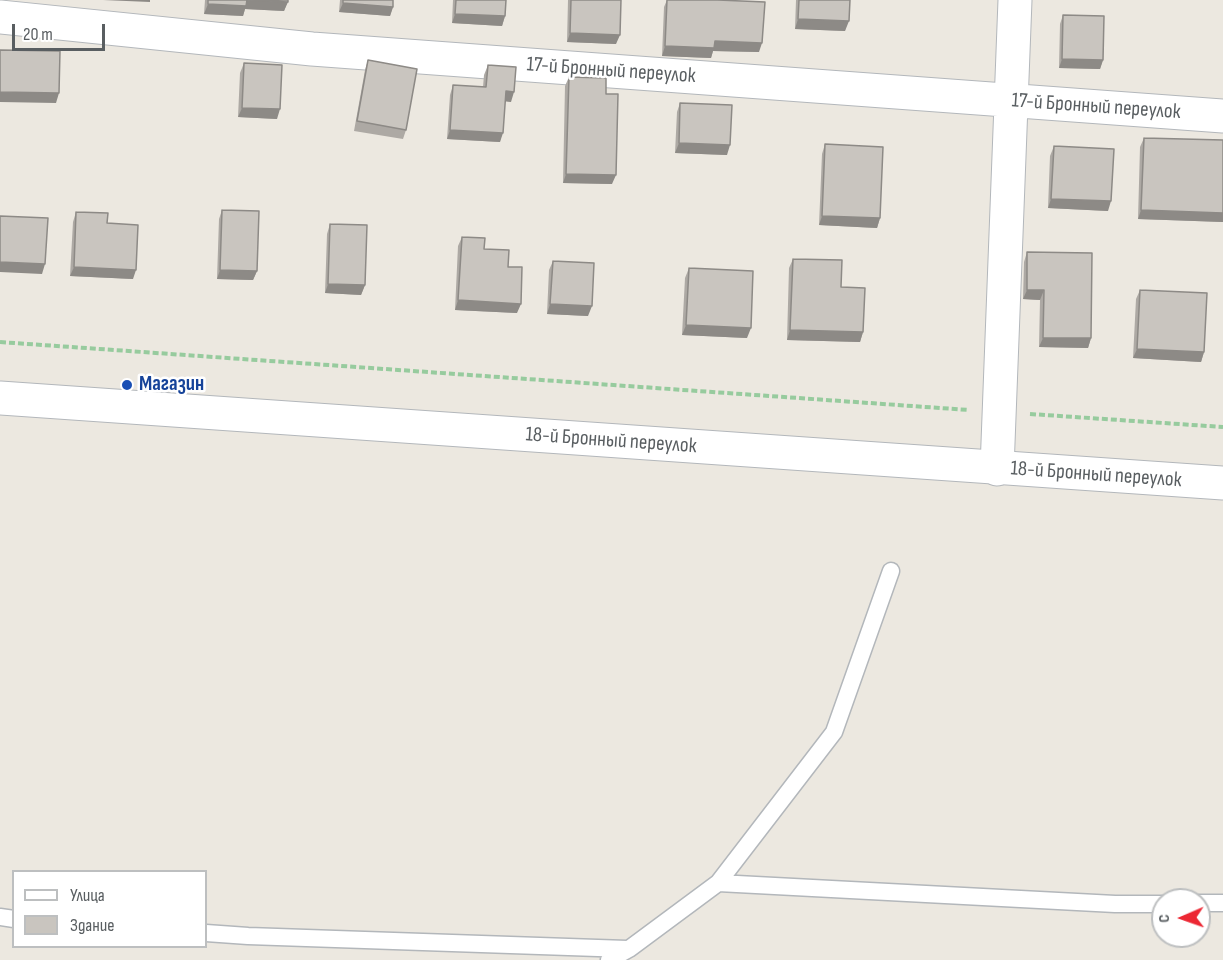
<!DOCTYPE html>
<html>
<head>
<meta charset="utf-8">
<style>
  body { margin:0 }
  #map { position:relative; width:1223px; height:960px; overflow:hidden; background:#ece8e0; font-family:"Sofia Sans Condensed",sans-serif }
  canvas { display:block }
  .legend { position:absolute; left:12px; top:870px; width:195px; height:78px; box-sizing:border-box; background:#fff; border:2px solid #bdbfc0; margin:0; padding:8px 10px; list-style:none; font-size:18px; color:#595e61 }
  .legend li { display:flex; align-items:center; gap:12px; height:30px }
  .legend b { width:30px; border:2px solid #bdbfc0 }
  .north { position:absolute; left:1151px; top:888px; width:60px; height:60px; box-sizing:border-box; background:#fff; border:2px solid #bdbfc0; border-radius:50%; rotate:268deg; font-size:16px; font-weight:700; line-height:24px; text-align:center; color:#595e61 }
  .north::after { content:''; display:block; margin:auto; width:21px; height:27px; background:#ec2733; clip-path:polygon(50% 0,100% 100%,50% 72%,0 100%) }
  .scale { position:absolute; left:12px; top:24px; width:93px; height:27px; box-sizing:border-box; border:3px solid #595e61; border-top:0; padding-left:8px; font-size:18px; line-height:21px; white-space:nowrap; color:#595e61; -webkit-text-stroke:4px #fff; paint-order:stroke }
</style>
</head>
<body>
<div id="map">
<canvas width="1223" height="960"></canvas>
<ul class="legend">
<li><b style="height:8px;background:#fff"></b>Улица</li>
<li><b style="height:16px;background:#c9c5bf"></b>Здание</li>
</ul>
<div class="north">С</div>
<div class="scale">20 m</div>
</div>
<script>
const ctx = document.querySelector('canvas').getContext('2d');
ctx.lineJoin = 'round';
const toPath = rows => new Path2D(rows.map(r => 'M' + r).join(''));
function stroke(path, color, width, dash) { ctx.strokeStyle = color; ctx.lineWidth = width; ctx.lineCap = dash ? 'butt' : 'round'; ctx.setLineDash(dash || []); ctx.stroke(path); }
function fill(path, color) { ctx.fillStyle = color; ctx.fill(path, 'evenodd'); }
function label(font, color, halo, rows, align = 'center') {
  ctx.font = font + ' "Sofia Sans Condensed",sans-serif'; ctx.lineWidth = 5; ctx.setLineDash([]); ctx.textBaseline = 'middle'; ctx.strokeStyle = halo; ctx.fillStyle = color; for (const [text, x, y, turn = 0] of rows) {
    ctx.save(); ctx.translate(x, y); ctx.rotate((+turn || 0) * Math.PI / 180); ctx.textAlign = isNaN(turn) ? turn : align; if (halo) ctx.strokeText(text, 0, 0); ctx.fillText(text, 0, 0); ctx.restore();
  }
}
const path = toPath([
  [0,342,969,410],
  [1030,414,1223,427]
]);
const service = toPath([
  [718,883,1115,904,1163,904],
  [1199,903,1223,903],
  [0,917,14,919],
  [206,933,248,936,627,949],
  [609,960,629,949,718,883,834,732,891,571]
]);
const minor = toPath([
  [0,17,312,49,1223,116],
  [997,469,1015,0]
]);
const tertiary = toPath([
  [0,398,1223,483]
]);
const wall = toPath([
  [205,0,288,0,284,11,245,9,243,16,204,14],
  [340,0,393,0,393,7,390,16,339,12],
  [453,0,506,0,505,16,502,26,452,23],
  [568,0,621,0,616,44,567,42],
  [667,0,718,0,759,52,713,51,711,58,662,56,664,7],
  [796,0,850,0,845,31,795,29],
  [1063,15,1103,60,1100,69,1059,68,1060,24],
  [368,60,406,130,403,139,354,131,365,70],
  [244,63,277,119,238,117,240,73],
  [488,65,511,102,505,101,500,142,447,139,450,95,453,85,483,87,484,75],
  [569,77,606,94,612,184,563,183,565,86],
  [680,103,727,155,675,153,677,112],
  [1144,138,1223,140,1223,222,1138,219,1140,147],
  [825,144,880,218,877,228,819,225,822,154],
  [1054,146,1108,211,1048,208,1050,156],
  [222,210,257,271,253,280,217,279,219,219],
  [76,212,107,223,133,279,70,276,73,222],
  [330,224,365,285,361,295,325,293,327,234],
  [462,237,484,249,508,267,517,313,455,310,458,246],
  [1027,252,1091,338,1088,348,1039,347,1040,300,1023,299,1024,262],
  [793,259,863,332,860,342,787,340,789,268],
  [553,261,588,316,547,314,549,270],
  [689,268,747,338,682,335,685,278],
  [1140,290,1204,352,1201,362,1133,358,1136,299]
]);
const shadedWall = toPath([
  [103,0,150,0,150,2],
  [247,0,288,2,284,11,245,9,243,16,204,14,208,4],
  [343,3,393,7,390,16,339,12],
  [455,14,505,16,502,26,452,23],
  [798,19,849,21,845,31,795,29],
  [570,33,620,35,616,44,567,42],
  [715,41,762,43,759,52,713,51,711,58,662,56,665,46],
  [1062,59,1103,60,1100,69,1059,68],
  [506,91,514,92,511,102,503,101],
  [0,92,59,93,56,103,0,102],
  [242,108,280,109,277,119,238,117],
  [450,130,503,133,500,142,447,139],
  [679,143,730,145,727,155,675,153],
  [566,174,616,175,612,184,563,183],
  [1051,199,1111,201,1108,211,1048,208],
  [1141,210,1223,213,1223,222,1138,219],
  [822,216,880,218,877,228,819,225],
  [0,262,45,264,42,274,0,272],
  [74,267,136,270,133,279,70,276],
  [220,270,257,271,253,280,217,279],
  [328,284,365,285,361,295,325,293],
  [1027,290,1044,290,1040,300,1023,299],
  [458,300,521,304,517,313,455,310],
  [550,304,592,306,588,316,547,314],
  [686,325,751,328,747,338,682,335],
  [790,330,863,332,860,342,787,340],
  [1043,338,1091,338,1088,348,1039,347],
  [1137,349,1204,352,1201,362,1133,358]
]);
const building = toPath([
  [208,0,247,0,246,6,208,4,208,0],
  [250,0,288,0,288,2,250,0],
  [343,0,393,0,393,7,343,3,343,0],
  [456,0,506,0,505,16,455,14,456,0],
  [571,0,621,0,620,35,570,33,571,0],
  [667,0,718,0,765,2,762,43,715,41,714,48,665,46,667,0],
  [799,0,850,0,849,21,798,19,799,0],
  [1063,15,1104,16,1103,60,1062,59,1063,15],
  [0,50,60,51,59,93,0,92,0,50],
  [368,60,417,69,406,130,357,121,368,60],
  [244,63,282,65,280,109,242,108,244,63],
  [488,65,516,67,514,92,506,91,503,133,450,130,453,85,486,87,488,65],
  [569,77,606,78,606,94,618,94,616,175,566,174,569,77],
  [680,103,732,105,730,145,679,143,680,103],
  [1144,138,1223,140,1223,213,1141,210,1144,138],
  [825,144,883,147,880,218,822,216,825,144],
  [1054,146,1114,149,1111,201,1051,199,1054,146],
  [222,210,259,211,257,271,220,270,222,210],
  [76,212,108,213,107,223,138,225,136,270,74,267,76,212],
  [0,216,48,218,45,264,0,262,0,216],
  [330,224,367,225,365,285,328,284,330,224],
  [462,237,485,238,484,249,509,250,508,267,522,267,521,304,458,300,462,237],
  [1027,252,1092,253,1091,338,1043,338,1044,290,1027,290,1027,252],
  [793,259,842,260,841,287,865,288,863,332,790,330,793,259],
  [553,261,594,263,592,306,550,304,553,261],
  [689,268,753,271,751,328,686,325,689,268],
  [1140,290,1207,293,1204,352,1137,349,1140,290]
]);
const markers = [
  [127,385,6,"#1a4fb4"]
];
const streetNames = [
  ["17-й Бронный переулок",611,71,4],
  ["17-й Бронный переулок",1096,107,4],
  ["18-й Бронный переулок",611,441,4],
  ["18-й Бронный переулок",1096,475,4]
];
const transitNames = [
  ["Магазин",139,385]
];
stroke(service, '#b3b7bb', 19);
stroke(minor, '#b3b7bb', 35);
stroke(tertiary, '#b3b7bb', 35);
stroke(path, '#97cb9e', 4, [6, 3]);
stroke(service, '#fff', 16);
stroke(minor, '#fff', 33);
stroke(tertiary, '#fff', 33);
fill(wall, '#ada9a4');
fill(shadedWall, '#8d8a86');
fill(building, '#c9c5bf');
stroke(building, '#8d8a86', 1.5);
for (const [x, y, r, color] of markers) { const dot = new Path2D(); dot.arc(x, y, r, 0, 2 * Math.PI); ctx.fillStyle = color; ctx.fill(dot); stroke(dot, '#fff', 2); }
label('21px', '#595e61', '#fff', streetNames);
label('bold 21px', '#164399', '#fff', transitNames, 'left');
</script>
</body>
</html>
